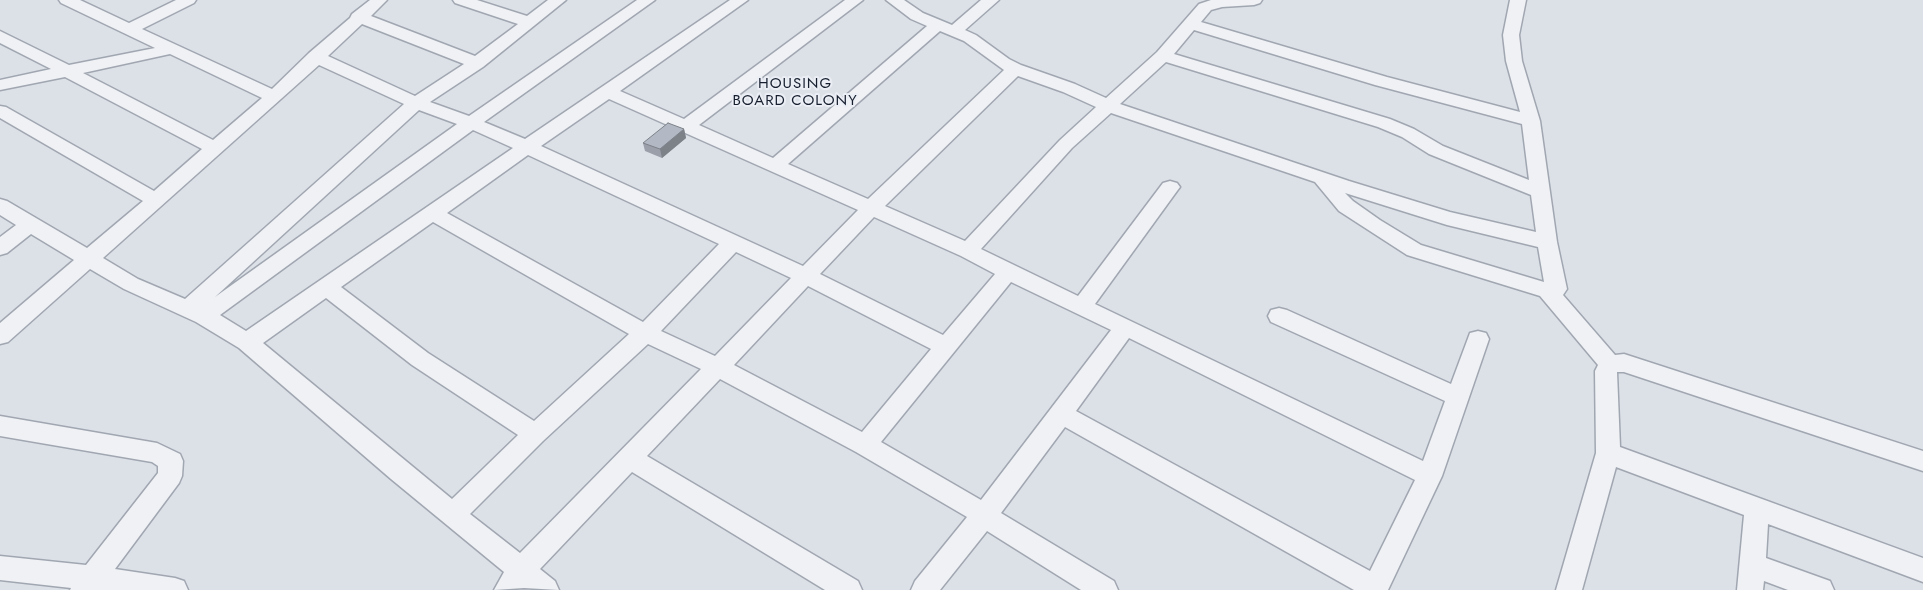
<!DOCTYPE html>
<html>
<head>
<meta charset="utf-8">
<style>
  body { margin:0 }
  canvas { display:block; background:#dce0e7 }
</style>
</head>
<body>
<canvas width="1923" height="590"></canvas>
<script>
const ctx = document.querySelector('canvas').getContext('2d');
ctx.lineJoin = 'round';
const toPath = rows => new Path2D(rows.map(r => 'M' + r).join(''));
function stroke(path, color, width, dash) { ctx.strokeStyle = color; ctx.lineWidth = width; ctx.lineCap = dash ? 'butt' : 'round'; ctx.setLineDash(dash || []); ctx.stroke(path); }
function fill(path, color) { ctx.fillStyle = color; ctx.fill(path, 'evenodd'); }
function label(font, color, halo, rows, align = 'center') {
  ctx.font = font + ' Jost,sans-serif'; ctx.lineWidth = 4; ctx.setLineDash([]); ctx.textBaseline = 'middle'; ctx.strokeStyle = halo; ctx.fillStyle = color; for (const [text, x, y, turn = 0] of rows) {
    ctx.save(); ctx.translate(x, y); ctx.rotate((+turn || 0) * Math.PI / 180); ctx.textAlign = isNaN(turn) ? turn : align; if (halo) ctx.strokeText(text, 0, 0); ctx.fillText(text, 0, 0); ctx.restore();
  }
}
const minor = toPath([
  [59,0,80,0,129,23,176,0,196,0,194,3,142,29,272,89,309,53,350,18,352,14,370,0,387,0,371,16,475,56,518,24,455,3,453,0,477,0,527,16,548,0,566,0,483,67,430,102,469,116,637,0,655,0,484,122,525,139,730,0,748,0,620,91,684,119,845,0,863,0,699,125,773,158,927,26,911,19,886,0,904,0,923,13,952,25,981,0,999,0,965,30,976,35,1009,59,1021,65,1075,84,1106,98,1157,52,1199,4,1211,0,1262,0,1260,3,1254,5,1222,7,1211,10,1201,22,1387,77,1520,112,1506,61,1503,35,1510,0,1526,0,1519,35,1522,61,1540,121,1557,242,1567,289,1563,295,1615,355,1624,354,1923,451,1923,471,1624,372,1617,372,1620,447,1923,558,1923,582,1768,524,1766,558,1830,581,1834,590,1788,590,1764,581,1763,590,1737,590,1744,515,1616,467,1582,590,1556,590,1596,453,1595,371,1598,365,1540,296,1407,255,1339,211,1315,182,1111,113,1072,148,981,249,1078,296,1163,183,1170,181,1177,183,1180,187,1177,191,1095,304,1423,461,1445,401,1271,322,1268,316,1271,310,1279,308,1287,310,1451,384,1470,333,1478,331,1486,333,1489,339,1442,476,1388,590,1354,590,1065,427,1001,513,1114,581,1118,590,1081,590,987,531,940,590,911,590,915,581,967,517,856,452,720,379,647,456,858,581,862,590,825,590,632,472,540,569,555,581,559,590,524,588,494,590,504,572,391,479,239,348,196,322,124,289,90,269,8,342,0,344,0,323,74,260,31,234,7,253,0,255,0,237,16,225,0,215,0,199,7,201,87,248,143,201,0,118,0,106,6,107,154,191,202,149,65,77,0,90,0,80,51,69,0,43,0,31,69,65,155,48,61,3,59,0],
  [362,24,464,64,415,96,328,56,362,24],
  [1194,30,1375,85,1522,124,1529,180,1443,146,1414,129,1390,119,1174,54,1194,30],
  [940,31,964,41,1004,70,868,199,788,164,940,31],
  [170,54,262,98,213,140,83,73,170,54],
  [1166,62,1378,127,1402,137,1429,154,1531,195,1536,232,1450,212,1349,181,1120,104,1166,62],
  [319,65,404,104,185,299,138,279,103,258,319,65],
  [1018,76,1063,92,1096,107,1060,140,965,241,885,206,1018,76],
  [609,99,858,210,803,266,541,146,609,99],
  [419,110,457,124,215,297,419,110],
  [473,130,513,148,246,331,220,315,473,130],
  [528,155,719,244,643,322,447,213,528,155],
  [1345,193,1447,225,1538,247,1544,282,1421,245,1380,220,1353,201,1345,193],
  [874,217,961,256,995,274,943,335,820,274,874,217],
  [433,222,629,334,534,421,428,353,341,287,433,222],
  [736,252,791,278,715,356,661,331,736,252],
  [1011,282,1111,330,981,500,881,442,1011,282],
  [808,286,931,349,862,432,734,365,808,286],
  [326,298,412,365,518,435,452,499,263,343,326,298],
  [1129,338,1415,480,1370,571,1076,411,1129,338],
  [648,344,701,369,520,553,470,514,543,441,648,344],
  [0,416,157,443,180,454,183,461,182,476,179,483,115,569,175,578,184,581,188,590,70,590,71,588,0,580,0,556,86,565,158,473,158,466,152,462,0,436,0,416]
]);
const wall = toPath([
  [684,129,686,138,662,158,645,151,643,143]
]);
const shadedWall = toPath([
  [684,129,686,138,662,158,660,149]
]);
const building = toPath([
  [668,123,684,129,660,149,643,143,668,123]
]);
const neighbourhoodNames = [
  ["HOUSING",795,84],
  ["BOARD COLONY",795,101]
];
stroke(minor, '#a1a7b1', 3);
fill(minor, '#eff1f5');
fill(wall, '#9a9fa9');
fill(shadedWall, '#7d8289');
fill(building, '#b3b9c4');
stroke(building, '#7d8289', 1);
ctx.letterSpacing = '1px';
label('15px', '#171f2f', '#ebeff5', neighbourhoodNames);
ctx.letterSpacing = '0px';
</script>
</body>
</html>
